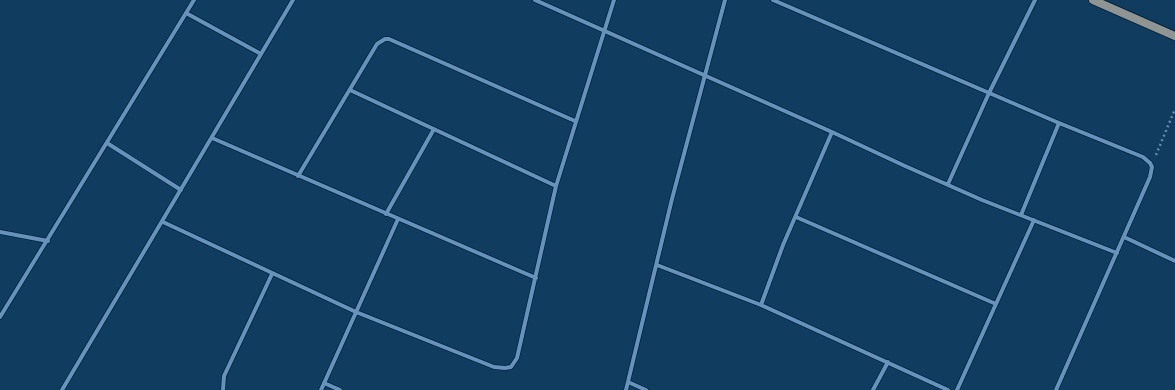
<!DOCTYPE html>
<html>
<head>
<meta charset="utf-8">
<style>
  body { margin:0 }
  canvas { display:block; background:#103c60 }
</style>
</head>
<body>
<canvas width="1175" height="390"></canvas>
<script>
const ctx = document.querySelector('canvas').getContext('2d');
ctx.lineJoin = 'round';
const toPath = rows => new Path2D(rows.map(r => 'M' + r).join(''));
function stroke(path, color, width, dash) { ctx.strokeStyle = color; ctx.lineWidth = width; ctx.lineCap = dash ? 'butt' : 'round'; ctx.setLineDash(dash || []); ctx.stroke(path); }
const path = toPath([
  [1156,155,1175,109]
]);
const street = toPath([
  [535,0,832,132,905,166,982,200,1117,253],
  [773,0,1059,123,1143,157,1150,163,1152,167,1150,177,1056,390],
  [186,13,261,54],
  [350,90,556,186],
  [212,138,536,278],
  [107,143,181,190],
  [298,176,377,44,385,39,389,39,575,121],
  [948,184,989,93,1035,0],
  [386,214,434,129],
  [1021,215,1059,123],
  [796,217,996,304],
  [163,222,356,312,494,367,505,368,511,367,517,358,556,186,614,0],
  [0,232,48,241],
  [1124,237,1175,261],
  [657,265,761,305,948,390],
  [761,305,783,245,832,132],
  [0,317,194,0],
  [628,382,646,390],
  [324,383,340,390],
  [62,390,293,0],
  [223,390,224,376,272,274],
  [321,390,398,219],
  [626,390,672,199,725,0],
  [873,390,888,362],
  [957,390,1034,220]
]);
const secondary = toPath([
  [1093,0,1175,36]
]);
stroke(street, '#02223d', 5.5);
stroke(secondary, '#02223d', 10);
stroke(path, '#6889a7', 2.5, [2, 3]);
stroke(street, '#6692bb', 4);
stroke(secondary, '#8e9593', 8);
</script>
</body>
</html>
